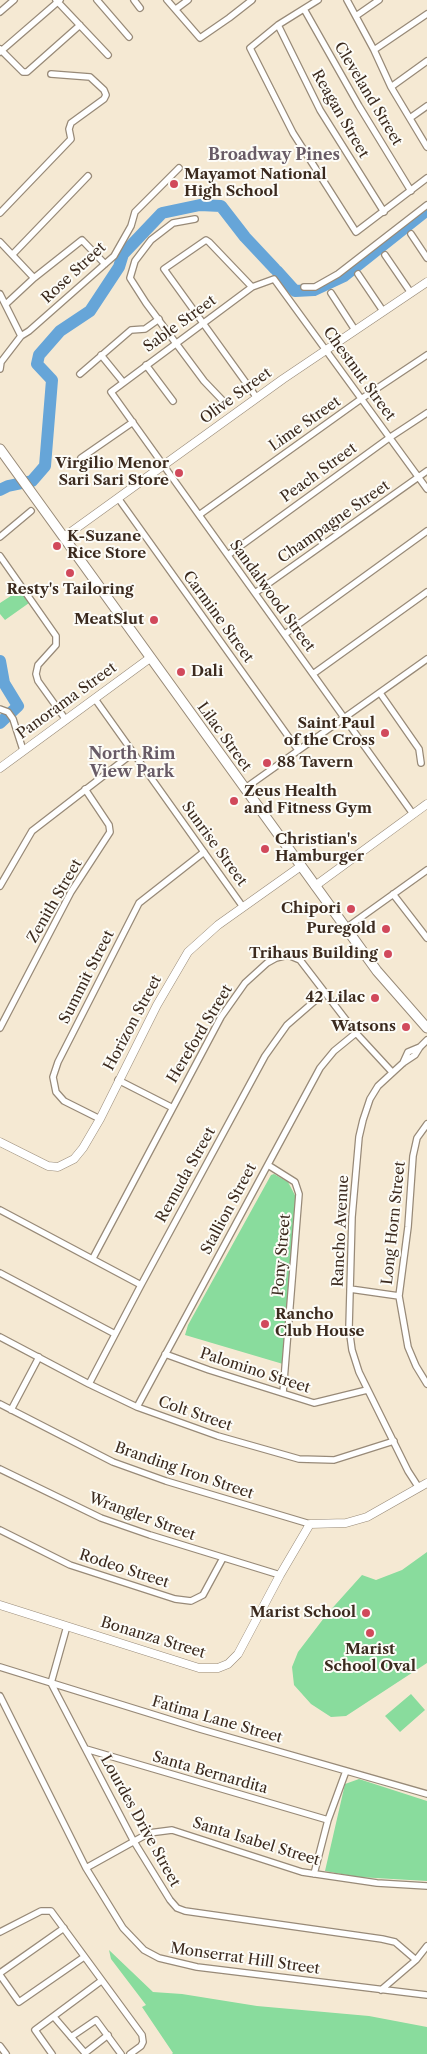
<!DOCTYPE html>
<html>
<head>
<meta charset="utf-8">
<style>
  body { margin:0 }
  canvas { display:block; background:#f5e9d3 }
</style>
</head>
<body>
<canvas width="427" height="2054"></canvas>
<script>
const ctx = document.querySelector('canvas').getContext('2d');
ctx.lineJoin = 'round';
function fill(path, color) { ctx.fillStyle = color; ctx.fill(path, 'evenodd'); }
const toPath = rows => new Path2D(rows.map(r => 'M' + r).join(''));
function stroke(path, color, width, dash) { ctx.strokeStyle = color; ctx.lineWidth = width; ctx.lineCap = dash ? 'butt' : 'round'; ctx.setLineDash(dash || []); ctx.stroke(path); }
function label(font, color, halo, rows, align = 'center') {
  ctx.font = font + ' "Libre Caslon Text",serif'; ctx.lineWidth = 4; ctx.setLineDash([]); ctx.textBaseline = 'middle'; ctx.strokeStyle = halo; ctx.fillStyle = color; for (const [text, x, y, turn = 0] of rows) {
    ctx.save(); ctx.translate(x, y); ctx.rotate((+turn || 0) * Math.PI / 180); ctx.textAlign = isNaN(turn) ? turn : align; if (halo) ctx.strokeText(text, 0, 0); ctx.fillText(text, 0, 0); ctx.restore();
  }
}
const green = toPath([
  [20,590,29,603,5,620,0,614,0,603],
  [274,1174,288,1182,297,1199,283,1364,185,1335,188,1325,271,1175],
  [427,1552,427,1663,346,1716,331,1717,311,1704,294,1685,292,1667,298,1652,327,1614,362,1575,376,1580,402,1570],
  [411,1694,425,1710,400,1732,385,1716],
  [359,1779,427,1801,427,1881,358,1877,325,1871,345,1784],
  [109,1950,153,1992,182,1994,257,2006,369,2016,427,2027,427,2054,172,2054,173,2053,142,2007,146,2005,111,1959]
]);
const river = toPath([
  [277,271,295,291,314,290,344,276,427,210],
  [0,490,8,486,32,481,45,466,52,380,37,364,39,355,60,331,90,311,119,267,123,254,162,213,200,205,221,206,245,237,275,269],
  [0,661,4,683,18,706,0,723]
]);
const minor = toPath([
  [56,0,108,55],
  [97,0,129,37],
  [134,0,140,8],
  [167,0,200,38,229,18,252,0],
  [318,0,278,25,250,48,293,133,356,232,427,178],
  [347,0,374,50,391,87,427,147],
  [176,9,188,0],
  [304,9,359,106,411,191],
  [0,12,14,0],
  [356,16,379,0],
  [278,25,320,110,384,212],
  [0,49,23,72,27,72,80,25],
  [374,50,427,14],
  [0,52,60,0],
  [391,87,427,61],
  [410,118,427,106],
  [0,213,71,139,69,129,71,123,104,99,106,95,104,90,90,77,51,74],
  [195,219,173,223,151,240,135,261,130,278,146,303,204,381,225,403],
  [411,234,427,258],
  [0,242,34,278],
  [13,254,88,176],
  [385,255,411,293],
  [358,274,383,311],
  [252,287,209,242,206,240,164,269,257,398],
  [304,287,315,287,338,274,427,205],
  [331,293,355,330],
  [0,294,21,336],
  [6,304,34,278,82,240,105,264],
  [101,355,123,382],
  [146,365,173,401],
  [0,369,1,362,21,336,29,331,114,256,131,226,135,212,179,168],
  [80,374,131,330,145,329,159,319],
  [81,458,133,422],
  [118,498,298,750],
  [199,515,361,399,427,355],
  [0,537,31,511],
  [228,555,389,438,427,413],
  [0,556,56,636,56,645,38,665,36,674,38,681,66,720],
  [255,593,427,471],
  [285,634,427,531],
  [313,674,427,592],
  [380,693,419,749,421,763],
  [95,699,243,907],
  [0,709,8,712,13,719,23,750],
  [244,789,427,659],
  [413,814,111,392,252,287,274,279,427,489],
  [0,886,32,831,133,753],
  [393,894,427,938],
  [346,928,427,870],
  [0,1028,71,892,110,832,109,825,85,789],
  [403,1063,408,1052,420,1047],
  [118,1080,171,1107],
  [100,1119,64,1101,56,1092,53,1077,58,1062,139,903,204,852],
  [427,1124,417,1138,413,1156,408,1227,399,1296,408,1347,416,1366,427,1384],
  [268,1165,295,1182,299,1194,283,1393],
  [0,1210,141,1285],
  [93,1258,221,1017,245,983,267,963,276,958,288,955,300,960,356,1033,392,1072],
  [0,1273,115,1334],
  [350,1289,399,1296],
  [0,1337,89,1384,137,1407,218,1436,299,1459,334,1460,394,1441],
  [165,1354,209,1370,314,1403,367,1390],
  [89,1384,141,1285,265,1056,287,1025,325,992],
  [0,1404,113,1462,166,1481,310,1524],
  [137,1407,320,1068,334,1051,356,1033],
  [11,1410,39,1357],
  [0,1469,101,1518,150,1535,280,1575],
  [419,1488,408,1471,359,1372,352,1350,349,1328,352,1217,359,1137,363,1120,370,1099,378,1086,403,1063,415,1055,420,1047,427,1040],
  [0,1530,70,1565,175,1599,191,1601,203,1595,223,1558],
  [67,1626,51,1683,133,1840,170,1900,177,1908,185,1911,382,1939,395,1942,416,1960],
  [0,1667,200,1729,427,1794],
  [0,1696,86,1868,123,1928,144,1950,159,1958,197,1967,427,1995],
  [86,1749,328,1820],
  [86,1868,149,1833,172,1830,302,1872,377,1883,427,1886],
  [314,1874,328,1820,346,1771],
  [0,1932,41,1911,51,1911,142,2035,143,2042,141,2046,130,2054],
  [0,1973,64,1928],
  [0,1975,19,2002,84,1957],
  [381,1990,416,1960,427,1946],
  [54,2017,85,2053,108,2035],
  [71,2037,96,2020,121,2054],
  [0,2046,6,2054],
  [52,2054,35,2030,101,1981]
]);
const tertiary = toPath([
  [64,537,283,379,427,282],
  [0,768,150,658],
  [315,886,427,804],
  [0,1142,48,1166,58,1167,74,1159,83,1148,100,1119,157,1005,188,952,218,925,301,866],
  [0,1605,199,1668,218,1668,228,1664,238,1654,280,1575,310,1524,346,1523,367,1517,427,1483]
]);
const secondary = toPath([
  [0,449,377,971,427,1028]
]);
const markers = [
  [174,184,5,"#d1495b"],
  [179,473,5,"#d1495b"],
  [57,546,5,"#d1495b"],
  [70,573,5,"#d1495b"],
  [154,620,5,"#d1495b"],
  [181,672,5,"#d1495b"],
  [385,733,5,"#d1495b"],
  [267,763,5,"#d1495b"],
  [234,801,5,"#d1495b"],
  [265,849,5,"#d1495b"],
  [351,909,5,"#d1495b"],
  [386,929,5,"#d1495b"],
  [388,954,5,"#d1495b"],
  [375,998,5,"#d1495b"],
  [406,1027,5,"#d1495b"],
  [265,1324,5,"#d1495b"],
  [366,1613,5,"#d1495b"],
  [370,1633,5,"#d1495b"]
];
const streetNames = [
  ["Cleveland Street",368,94,59],
  ["Reagan Street",340,114,60],
  ["Rose Street",74,273,-43],
  ["Sable Street",180,324,-36],
  ["Chestnut Street",359,374,54],
  ["Olive Street",236,396,-36],
  ["Lime Street",305,424,-35],
  ["Peach Street",319,473,-36],
  ["Champagne Street",334,522,-35],
  ["Sandalwood Street",272,596,54],
  ["Carmine Street",218,617,54],
  ["Panorama Street",67,701,-36],
  ["Lilac Street",224,737,54],
  ["Sunrise Street",214,844,54],
  ["Zenith Street",55,901,-60],
  ["Summit Street",87,977,-63],
  ["Horizon Street",133,1023,-62],
  ["Hereford Street",200,1034,-59],
  ["Remuda Street",186,1175,-61],
  ["Stallion Street",229,1209,-62],
  ["Long Horn Street",394,1223,-84],
  ["Rancho Avenue",341,1231,-87],
  ["Pony Street",282,1255,-85],
  ["Palomino Street",255,1371,18],
  ["Colt Street",195,1414,19],
  ["Branding Iron Street",184,1471,19],
  ["Wrangler Street",142,1517,20],
  ["Rodeo Street",124,1569,18],
  ["Bonanza Street",153,1638,17],
  ["Fatima Lane Street",217,1720,16],
  ["Santa Bernardita",210,1773,16],
  ["Lourdes Drive Street",140,1821,61],
  ["Santa Isabel Street",256,1842,17],
  ["Monserrat Hill Street",245,1959,8]
];
const poiNames = [
  ["Mayamot National",184,175,"left"],
  ["High School",184,192,"left"],
  ["Virgilio Menor",169,464],
  ["Sari Sari Store",169,481],
  ["K-Suzane",67,537,"left"],
  ["Rice Store",67,554,"left"],
  ["Resty's Tailoring",70,590,"center"],
  ["MeatSlut",144,620],
  ["Dali",191,672,"left"],
  ["Saint Paul",375,724],
  ["of the Cross",375,741],
  ["88 Tavern",277,763,"left"],
  ["Zeus Health",244,792,"left"],
  ["and Fitness Gym",244,809,"left"],
  ["Christian's",275,840,"left"],
  ["Hamburger",275,857,"left"],
  ["Chipori",341,909],
  ["Puregold",376,929],
  ["Trihaus Building",378,954],
  ["42 Lilac",365,998],
  ["Watsons",396,1027],
  ["Rancho",275,1315,"left"],
  ["Club House",275,1332,"left"],
  ["Marist School",356,1613],
  ["Marist",370,1650,"center"],
  ["School Oval",370,1667,"center"]
];
const neighbourhoodNames = [
  ["Broadway Pines",274,155],
  ["North Rim",132,754],
  ["View Park",132,772]
];
fill(green, '#89dc9d');
stroke(river, '#66a5d8', 12);
stroke(minor, '#988a78', 8);
stroke(tertiary, '#988a78', 9);
stroke(secondary, '#988a78', 11);
stroke(minor, '#fff', 5.5);
stroke(tertiary, '#fff', 8);
stroke(secondary, '#fff', 9);
for (const [x, y, r, color] of markers) { const dot = new Path2D(); dot.arc(x, y, r, 0, 2 * Math.PI); ctx.fillStyle = color; ctx.fill(dot); stroke(dot, '#fdfcf7', 2); }
label('15px', '#3b2a1e', '#fdfcf7', streetNames);
label('bold 15px', '#3b2a1e', '#fdfcf7', poiNames, 'right');
label('bold 16px', '#685b66', '#fdfcf7', neighbourhoodNames);
</script>
</body>
</html>
